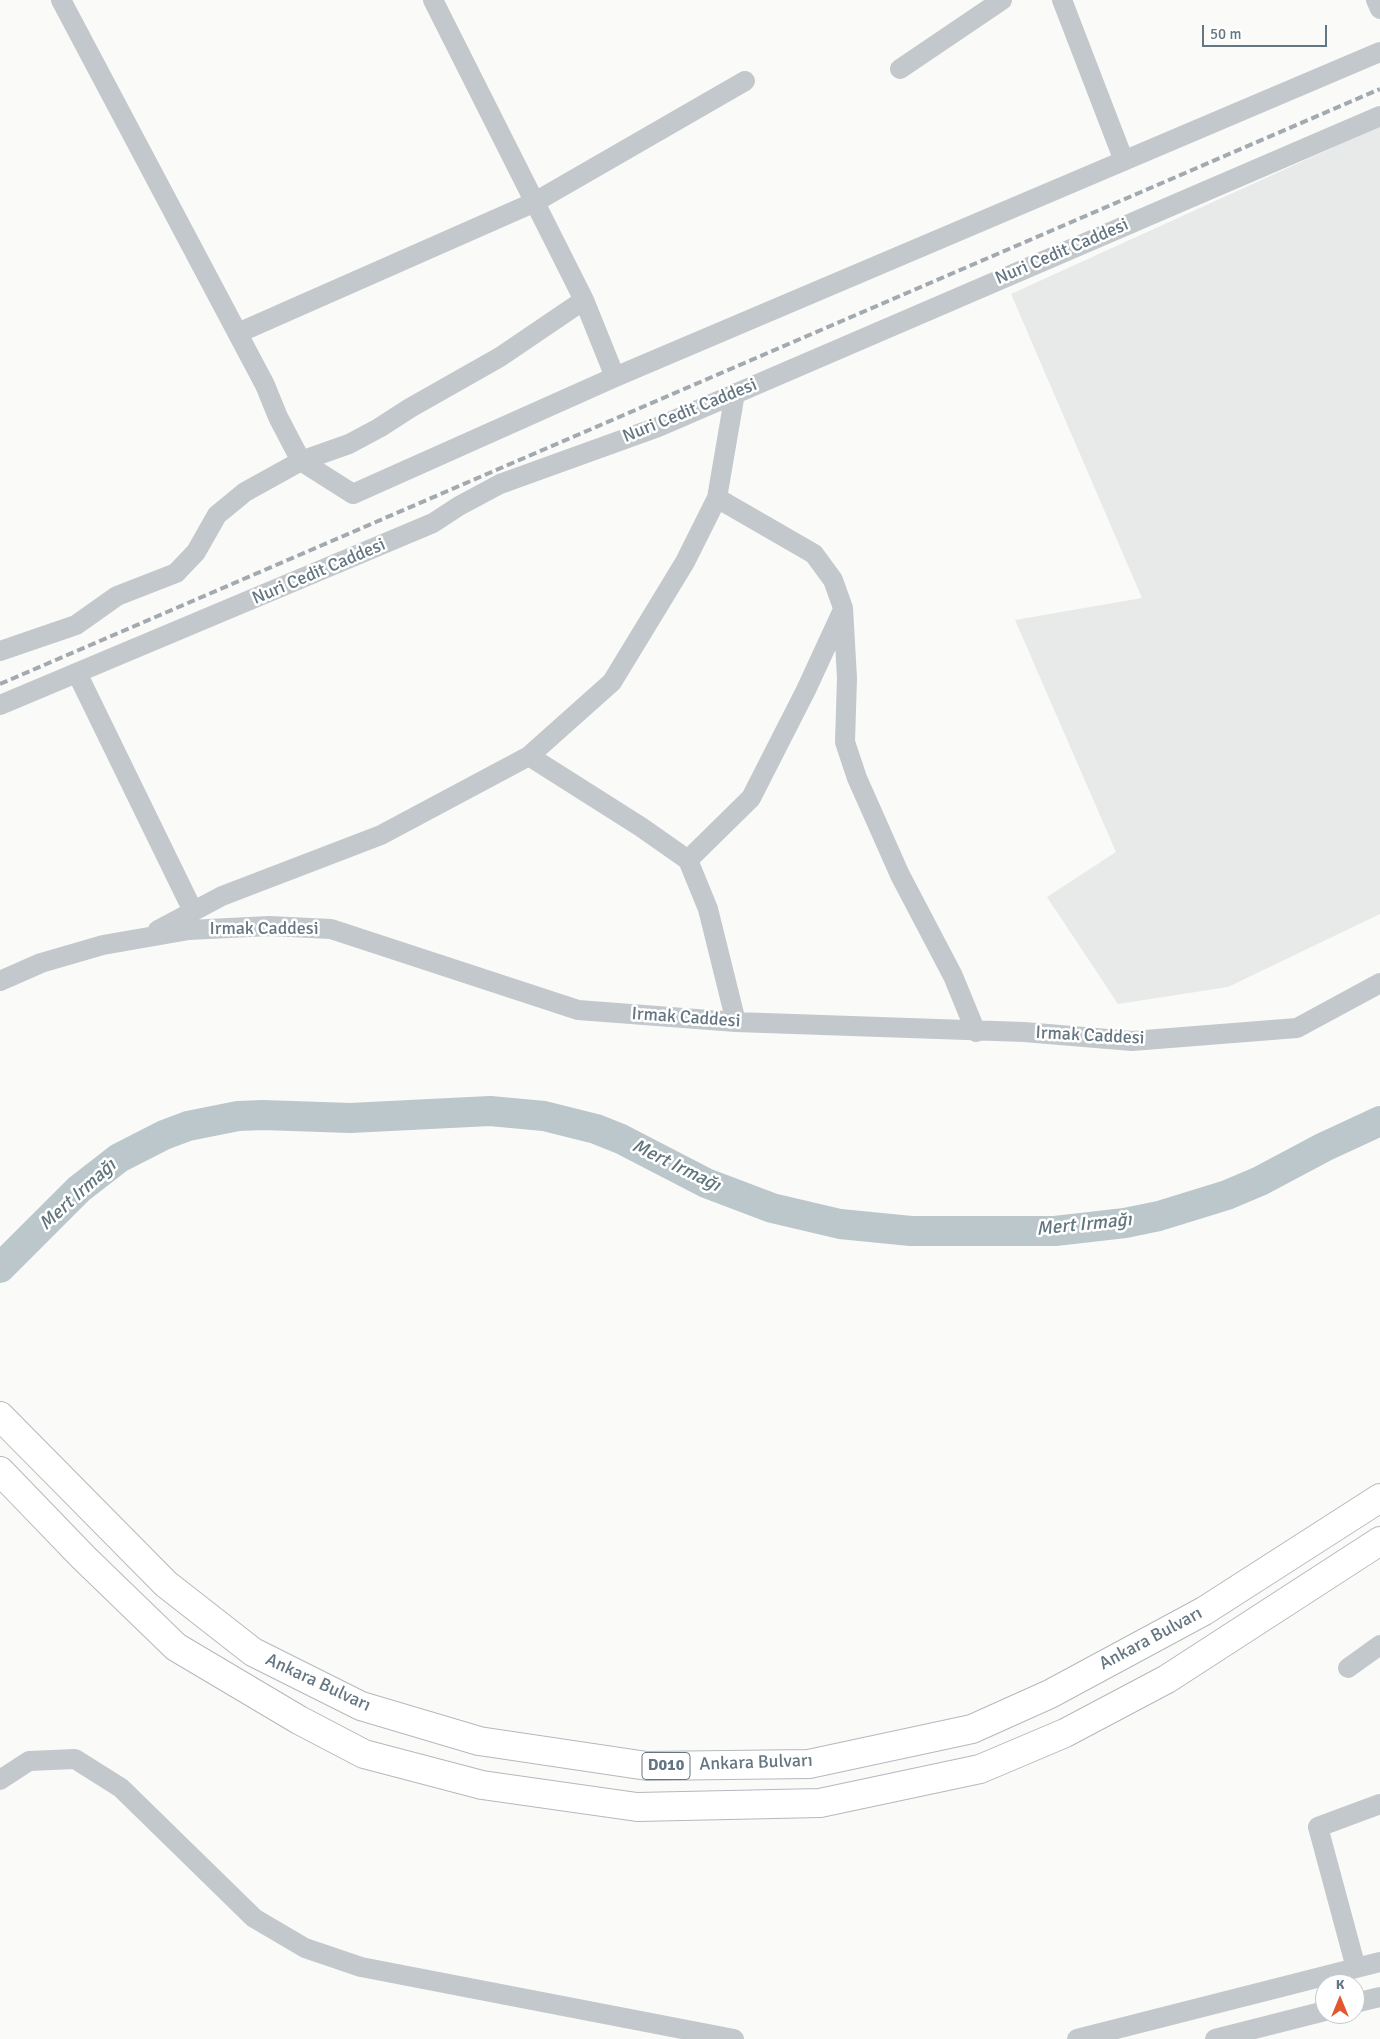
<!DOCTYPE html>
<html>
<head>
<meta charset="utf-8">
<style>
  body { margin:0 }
  #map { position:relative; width:1380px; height:2039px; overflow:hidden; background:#fafaf8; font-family:Signika,sans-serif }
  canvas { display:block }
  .north { position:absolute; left:1315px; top:1974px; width:50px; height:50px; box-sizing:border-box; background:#fff; border:1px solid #c1c8cd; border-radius:50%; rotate:0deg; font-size:14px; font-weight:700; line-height:20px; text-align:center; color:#657683 }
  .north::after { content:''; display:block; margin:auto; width:18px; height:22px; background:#e4572e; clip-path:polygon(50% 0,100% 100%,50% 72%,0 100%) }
  .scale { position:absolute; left:1202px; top:25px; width:125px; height:22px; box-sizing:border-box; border:2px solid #657683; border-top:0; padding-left:6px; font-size:15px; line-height:18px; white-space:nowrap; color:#657683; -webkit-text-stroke:4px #fff; paint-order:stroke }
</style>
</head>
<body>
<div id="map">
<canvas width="1380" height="2039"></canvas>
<div class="north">K</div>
<div class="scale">50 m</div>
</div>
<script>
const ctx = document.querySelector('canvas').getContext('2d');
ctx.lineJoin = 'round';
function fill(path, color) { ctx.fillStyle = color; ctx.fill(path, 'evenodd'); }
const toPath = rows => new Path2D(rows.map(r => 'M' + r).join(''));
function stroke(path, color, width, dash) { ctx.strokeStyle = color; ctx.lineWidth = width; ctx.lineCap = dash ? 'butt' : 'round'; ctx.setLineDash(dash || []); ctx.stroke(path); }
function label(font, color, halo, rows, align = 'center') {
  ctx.font = font + ' Signika,sans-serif'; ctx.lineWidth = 5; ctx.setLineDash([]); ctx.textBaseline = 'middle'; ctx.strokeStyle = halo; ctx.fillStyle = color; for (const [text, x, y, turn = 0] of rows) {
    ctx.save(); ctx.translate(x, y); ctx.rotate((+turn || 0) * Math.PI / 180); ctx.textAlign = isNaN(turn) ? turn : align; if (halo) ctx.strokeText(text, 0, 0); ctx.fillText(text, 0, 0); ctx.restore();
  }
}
const built = toPath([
  [1380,126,1380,914,1228,987,1118,1004,1047,897,1116,852,1015,620,1142,598,1011,294]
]);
const river = toPath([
  [0,1268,79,1189,119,1158,164,1135,188,1126,238,1116,263,1115,350,1118,490,1111,544,1116,596,1129,621,1139,706,1183,772,1208,840,1224,911,1231,1055,1231,1125,1223,1159,1216,1227,1195,1260,1181,1324,1147,1380,1121]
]);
const minor = toPath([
  [61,0,265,385,278,417,301,461,353,494,615,377,1380,52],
  [433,0,584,300],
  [1062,0,1124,161],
  [1376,0,1380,9],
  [900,69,1002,0],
  [238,333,535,202,745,81],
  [717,498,814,554,833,580,843,608,847,678,845,742,857,778,900,875,953,976,976,1032],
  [0,651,76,625,117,596,176,573,196,552,217,515,245,492,301,461,349,444,379,428,410,408,500,357,584,300,615,377],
  [77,673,193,911],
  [0,705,433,523,459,506,500,484,658,427,1380,116],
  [529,756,641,827,688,860,708,909,736,1022],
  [688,860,751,798,806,690,842,612],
  [158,930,222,896,381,835,529,756,612,682,685,562,717,498,735,393],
  [0,981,41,963,103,945,189,930,269,926,331,929,578,1010,736,1022,1024,1032,1132,1041,1297,1028,1380,983],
  [1348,1668,1380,1645],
  [0,1780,29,1761,75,1759,121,1788,254,1918,305,1948,361,1967,734,2039],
  [1356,1968,1318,1827,1380,1804],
  [1355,2003,1380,1997],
  [1077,2039,1380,1962],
  [1215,2039,1325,2011]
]);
const highway = toPath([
  [0,1416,166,1584,253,1652,361,1706,479,1741,647,1766,809,1764,972,1729,1050,1694,1204,1611,1380,1498],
  [0,1471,83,1557,176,1647,299,1720,364,1754,482,1785,637,1807,820,1803,980,1769,1065,1733,1167,1679,1380,1541]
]);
const rail = toPath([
  [0,684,1380,89]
]);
const shields = [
  [666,1766,48]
];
const shieldNames = [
  ["D010",666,1766]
];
const streetNames = [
  ["Nuri Cedit Caddesi",1062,252,-23],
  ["Nuri Cedit Caddesi",690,411,-22],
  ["Nuri Cedit Caddesi",319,572,-23],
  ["Irmak Caddesi",264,929],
  ["Irmak Caddesi",686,1018,4],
  ["Irmak Caddesi",1090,1036,3],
  ["Ankara Bulvarı",1151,1639,-28],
  ["Ankara Bulvarı",318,1683,25],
  ["Ankara Bulvarı",756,1763,-2]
];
const waterNames = [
  ["Mert Irmağı",676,1166,26],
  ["Mert Irmağı",78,1195,-42],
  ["Mert Irmağı",1084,1225,-6]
];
fill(built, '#e8e9e9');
stroke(river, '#bbc7cb', 30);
stroke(highway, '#b4b9bd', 30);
stroke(minor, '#c3c8cc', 20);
stroke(highway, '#fff', 28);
stroke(rail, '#a2aab0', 4, [8, 4]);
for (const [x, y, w] of shields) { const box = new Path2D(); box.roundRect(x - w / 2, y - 13.5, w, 27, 4); ctx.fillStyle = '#fff'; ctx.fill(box); stroke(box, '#657683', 1); }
label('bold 16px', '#657683', null, shieldNames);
label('18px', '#657683', '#fff', streetNames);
label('italic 19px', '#60757c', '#fff', waterNames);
</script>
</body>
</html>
